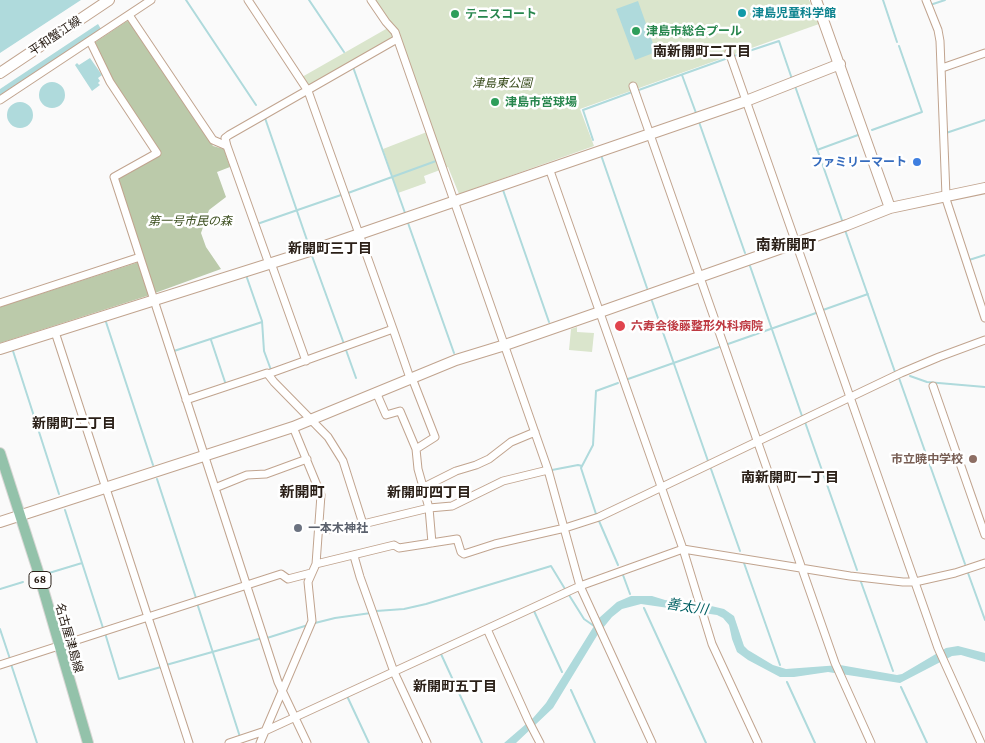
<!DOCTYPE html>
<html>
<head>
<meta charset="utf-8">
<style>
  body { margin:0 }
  canvas { display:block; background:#fafafa }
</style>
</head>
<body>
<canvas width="985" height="743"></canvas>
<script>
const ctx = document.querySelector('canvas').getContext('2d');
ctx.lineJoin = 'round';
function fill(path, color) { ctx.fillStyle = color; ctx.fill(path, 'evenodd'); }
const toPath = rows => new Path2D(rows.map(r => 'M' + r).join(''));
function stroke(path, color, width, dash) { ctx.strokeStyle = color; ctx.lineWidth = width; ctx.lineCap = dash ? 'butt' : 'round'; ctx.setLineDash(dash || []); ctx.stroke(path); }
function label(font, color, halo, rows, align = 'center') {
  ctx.font = font + ' "Crimson Pro","Noto Sans JP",serif'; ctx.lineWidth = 5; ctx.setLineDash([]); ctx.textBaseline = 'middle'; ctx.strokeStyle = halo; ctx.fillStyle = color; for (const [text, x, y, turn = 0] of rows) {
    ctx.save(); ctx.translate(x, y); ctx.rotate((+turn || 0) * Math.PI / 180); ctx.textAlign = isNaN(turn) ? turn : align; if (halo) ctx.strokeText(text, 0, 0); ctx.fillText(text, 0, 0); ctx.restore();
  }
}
const green = toPath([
  [375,0,809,0,819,24,580,109,594,146,459,194,448,167,424,176,426,183,398,193,383,149,432,130,401,41,392,38,308,87,302,77,386,29,390,23],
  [577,327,577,332,594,333,592,352,569,350,571,329]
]);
const forest = toPath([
  [127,21,130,22,213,146,224,149,230,167,217,172,226,197,209,210,201,233,206,247,221,269,155,293,117,179,119,176,161,154,116,88,94,43],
  [139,262,150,295,0,343,0,307]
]);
const water = toPath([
  [0,0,81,0,0,53],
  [638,1,656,52,635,60,616,9],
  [98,24,101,29,0,95,0,89],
  [90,58,102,75,98,78,100,81,98,83,100,85,92,91,75,65,77,63,79,65],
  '39 95a13 13 0 1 1 26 0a13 13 0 1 1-26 0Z',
  '7 115a13 13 0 1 1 26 0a13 13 0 1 1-26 0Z',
  [631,596,652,596,665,600,707,605,724,609,734,616,744,646,748,650,773,665,786,669,840,665,897,675,902,674,946,648,958,646,985,653,985,662,961,655,952,656,900,683,828,672,794,677,780,677,748,660,737,652,732,639,729,625,723,618,717,615,641,604,622,609,612,617,598,634,553,708,516,743,504,743,533,718,546,703,599,618,617,602]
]);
const stream = toPath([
  [186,0,256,105],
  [309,0,344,52],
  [883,0,897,42],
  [930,5,945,0],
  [734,56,779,41,792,79],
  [353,67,405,213],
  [682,75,696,113],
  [795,86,843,223],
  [636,91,728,58],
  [265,118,309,246],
  [699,122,745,253],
  [872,130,922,112,899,46],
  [946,133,985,120],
  [593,140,583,110,632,92],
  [817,150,858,135],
  [601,155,647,288],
  [503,190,549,322],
  [348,193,436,161],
  [260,223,341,195],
  [408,223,454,353],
  [845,230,895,372],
  [312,256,344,344],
  [969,260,985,255],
  [750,266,802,416],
  [246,275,262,321,264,351,271,370],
  [652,301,708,461],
  [823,310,868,294],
  [106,322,153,465],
  [211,340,226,385],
  [728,344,816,313],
  [346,350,356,378],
  [13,351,59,494],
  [174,351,262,322],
  [910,376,927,382,985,387],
  [899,378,965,564],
  [628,379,719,347],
  [805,422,857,570],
  [711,469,740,551],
  [552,470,578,465,582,466],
  [157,479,196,598],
  [65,510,103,628],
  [596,514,581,468,593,445,596,391,618,383],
  [599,521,618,565],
  [744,563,780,665],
  [49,573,82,563],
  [968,573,985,620],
  [623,575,630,594],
  [861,582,893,671],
  [0,589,23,582],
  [569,595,584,619,594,626],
  [197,603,240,737],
  [644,608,706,743],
  [376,611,404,609,426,604,551,566,565,589],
  [534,611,562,672],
  [315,623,335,618,371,613],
  [0,629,10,659],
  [105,633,119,679,161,667],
  [267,638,308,625],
  [441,654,482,743],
  [11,664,37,743],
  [166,665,262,638],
  [787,682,815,743],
  [901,687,927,743],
  [571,690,595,743],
  [347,696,369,743]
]);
const street = toPath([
  [248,0,308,91,393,329,268,374],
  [371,0,386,22,395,32,548,470,580,586,652,743],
  [926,0,938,30,940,41,946,196],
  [129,15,213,140,227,146,269,264],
  [90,41,110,82,157,153,114,177,278,682,307,743],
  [729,52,938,648,981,743],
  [942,68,985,53],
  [633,86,835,663,871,743],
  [0,100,151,0],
  [227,146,225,138,229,135,397,39],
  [549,168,683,549,712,644,758,743],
  [945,196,985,318],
  [271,263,306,361],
  [0,303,140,257],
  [393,329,410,378],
  [55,332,189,743],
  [412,378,435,437,416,449],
  [933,386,985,535],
  [376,392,386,415,400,411,416,449,418,469,429,508,432,543],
  [186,400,267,373,274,382,328,437,343,461,363,524,429,508,452,506,503,481,548,470],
  [424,487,456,471,476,465,489,459,511,442,535,432],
  [215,488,247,475,266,474,307,459],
  [319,530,342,529,363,524],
  [354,556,360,577,394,672,427,743],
  [316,564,394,545,399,548,457,539,461,552,464,554,495,544,565,528,599,517,901,373,939,357,985,340],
  [487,629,528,720,540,743],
  [0,665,281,574,288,579,311,573],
  [229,743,265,731,580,586,683,549,850,576,903,582,915,582,955,573,985,563],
  [260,743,312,621,308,582,316,564,321,495,293,427]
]);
const secondary = toPath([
  [816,0,890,208],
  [0,73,109,0],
  [0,349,316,249,746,101,840,64],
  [0,522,293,427,456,360,505,345,600,312,847,225,890,208,985,188]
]);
const primary = toPath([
  [0,453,37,568,88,743]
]);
const markers = [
  [742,13,5,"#0f9aa8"],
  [455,14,5,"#2e9e5b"],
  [636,31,5,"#2e9e5b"],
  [495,102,5,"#2e9e5b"],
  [917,162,5,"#3f7fe0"],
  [620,326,6,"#e0444e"],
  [973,459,5,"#8d6e63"],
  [298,528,5,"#6b7280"]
];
const shields = [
  [40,580,22]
];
const shieldNames = [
  ["68",40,580]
];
const cultureNames = [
  ["津島児童科学館",752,13]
];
const leisureNames = [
  ["テニスコート",465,14],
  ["津島市総合プール",646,31],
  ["津島市営球場",505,102]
];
const streetNames = [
  ["平和蟹江線",55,36,-34],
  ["名古屋津島線",69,638,74]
];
const parkNames = [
  ["津島東公園",502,83],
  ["第一号市民の森",190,221]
];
const shopNames = [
  ["ファミリーマート",907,162]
];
const healthNames = [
  ["六寿会後藤整形外科病院",631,326]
];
const educationNames = [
  ["市立暁中学校",963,459]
];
const worshipNames = [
  ["一本木神社",308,528]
];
const neighbourhoodNames = [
  ["南新開町二丁目",702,52],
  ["新開町三丁目",330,249],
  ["新開町二丁目",74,424],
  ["南新開町一丁目",790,478],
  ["新開町四丁目",429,493],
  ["新開町五丁目",455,687]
];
const waterNames = [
  ["善太川",687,607,9]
];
const quarterNames = [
  ["南新開町",786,245],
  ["新開町",302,492]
];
fill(green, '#dae5cc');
fill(forest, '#bbcaaa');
fill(water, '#afdadc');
stroke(stream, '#afdadc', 2);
stroke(street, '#c1a48f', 9);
stroke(secondary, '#c1a48f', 12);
stroke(primary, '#d9d7d5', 12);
stroke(street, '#fff', 7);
stroke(secondary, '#fff', 10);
stroke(primary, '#93c2aa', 10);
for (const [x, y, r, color] of markers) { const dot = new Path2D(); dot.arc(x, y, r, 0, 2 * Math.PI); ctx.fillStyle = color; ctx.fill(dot); stroke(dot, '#fff', 2); }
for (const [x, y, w] of shields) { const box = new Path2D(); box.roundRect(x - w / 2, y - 8.5, w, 17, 4); ctx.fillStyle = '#fff'; ctx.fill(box); stroke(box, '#2b2018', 1); }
label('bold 11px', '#2b2018', null, shieldNames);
label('bold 12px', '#0d838f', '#fff', cultureNames, 'left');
label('bold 12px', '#27864d', '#fff', leisureNames, 'left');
label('12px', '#2b2018', '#fff', streetNames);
label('italic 12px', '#3b4e1e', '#fff', parkNames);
label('bold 12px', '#366cbe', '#fff', shopNames, 'right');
label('bold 12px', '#be3a42', '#fff', healthNames, 'left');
label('bold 12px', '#785e54', '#fff', educationNames, 'right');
label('bold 12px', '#5b616d', '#fff', worshipNames, 'left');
label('bold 14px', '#2b2018', '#fff', neighbourhoodNames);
label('italic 14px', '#005f62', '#fff', waterNames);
label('bold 15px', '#2b2018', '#fff', quarterNames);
</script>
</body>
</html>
